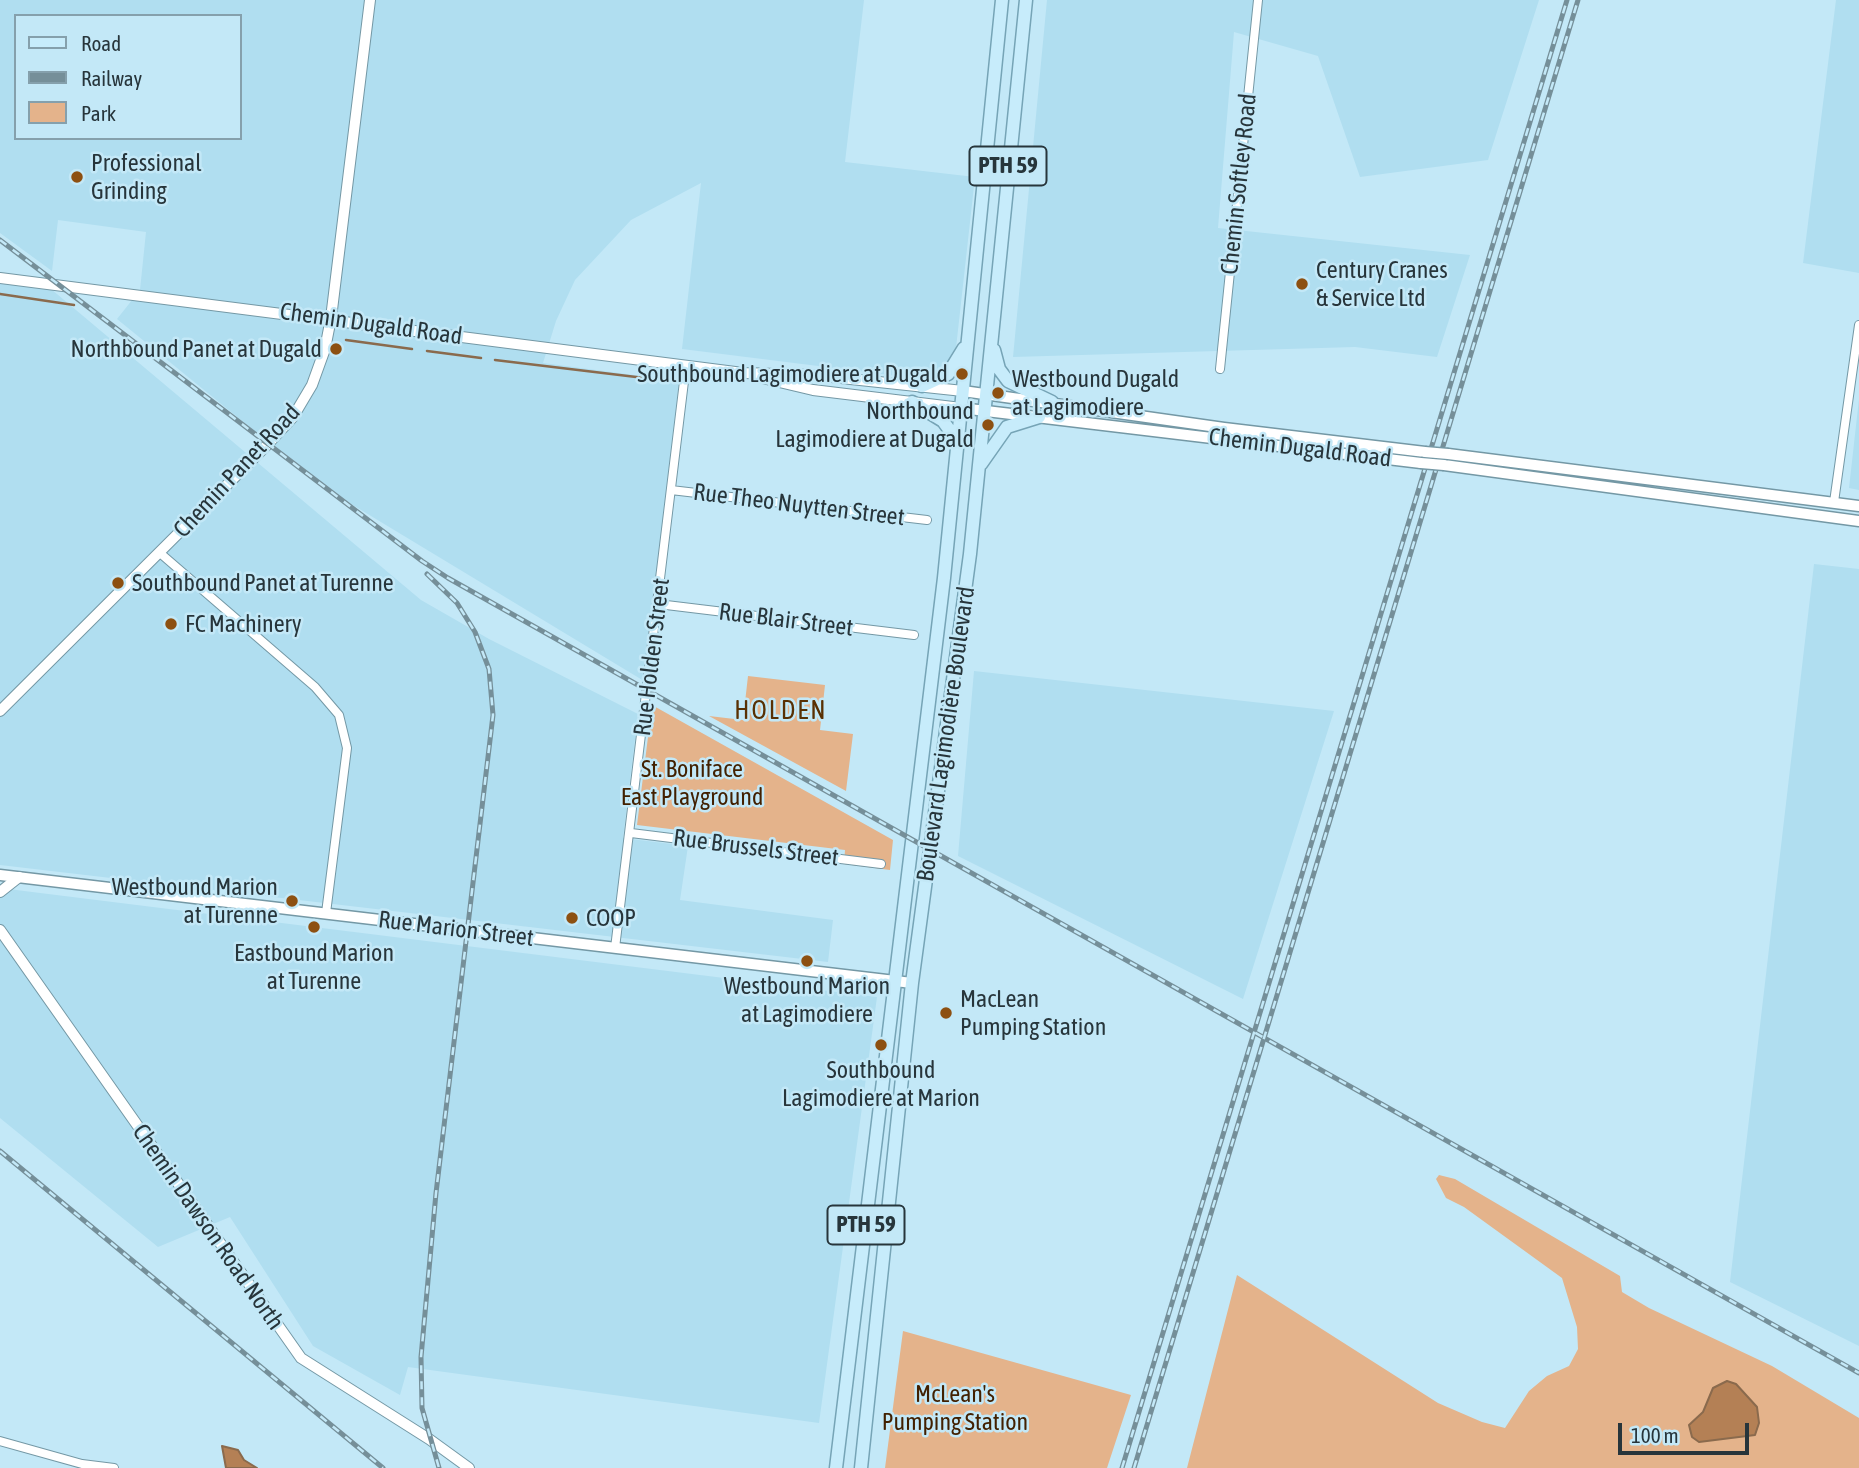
<!DOCTYPE html>
<html>
<head>
<meta charset="utf-8">
<style>
  body { margin:0 }
  #map { position:relative; width:1859px; height:1468px; overflow:hidden; background:#c3e8f7; font-family:"Asap Condensed",sans-serif }
  canvas { display:block }
  .legend { position:absolute; left:14px; top:14px; width:228px; height:126px; box-sizing:border-box; background:#c3e8f7; border:2px solid #85a0ac; margin:0; padding:9px 12px; list-style:none; font-size:21px; color:#27353b }
  .legend li { display:flex; align-items:center; gap:14px; height:35px }
  .legend b { width:35px; border:2px solid #85a0ac }
  .scale { position:absolute; left:1618px; top:1423px; width:131px; height:32px; box-sizing:border-box; border:4px solid #27353b; border-top:0; padding-left:9px; font-size:21px; line-height:24px; white-space:nowrap; color:#27353b; -webkit-text-stroke:5px #c3e8f7; paint-order:stroke }
</style>
</head>
<body>
<div id="map">
<canvas width="1859" height="1468"></canvas>
<ul class="legend">
<li><b style="height:9px;background:#c7ecfb"></b>Road</li>
<li><b style="height:9px;background:#758f99"></b>Railway</li>
<li><b style="height:19px;background:#e4b38b"></b>Park</li>
</ul>
<div class="scale">100 m</div>
</div>
<script>
const ctx = document.querySelector('canvas').getContext('2d');
ctx.lineJoin = 'round';
function fill(path, color) { ctx.fillStyle = color; ctx.fill(path, 'evenodd'); }
const toPath = rows => new Path2D(rows.map(r => 'M' + r).join(''));
function stroke(path, color, width, dash) { ctx.strokeStyle = color; ctx.lineWidth = width; ctx.lineCap = dash ? 'butt' : 'round'; ctx.setLineDash(dash || []); ctx.stroke(path); }
function label(font, color, halo, rows, align = 'center') {
  ctx.font = font + ' "Asap Condensed",sans-serif'; ctx.lineWidth = 5; ctx.setLineDash([]); ctx.textBaseline = 'middle'; ctx.strokeStyle = halo; ctx.fillStyle = color; for (const [text, x, y, turn = 0] of rows) {
    ctx.save(); ctx.translate(x, y); ctx.rotate((+turn || 0) * Math.PI / 180); ctx.textAlign = isNaN(turn) ? turn : align; if (halo) ctx.strokeText(text, 0, 0); ctx.fillText(text, 0, 0); ctx.restore();
  }
}
const built = toPath([
  [0,0,864,0,845,162,975,177,956,348,952,363,936,378,922,379,682,349,701,183,631,220,575,280,556,321,543,363,679,381,644,681,323,487,117,319,140,290,146,232,58,220,52,271,0,233],
  [16,16,240,16,240,138,16,138],
  [1047,0,1539,0,1488,160,1360,177,1318,56,1234,32,1218,228,1470,255,1437,357,1355,347,1013,357],
  [1836,0,1859,0,1859,273,1803,263],
  [0,283,51,289,421,600,489,639,638,714,623,838,688,846,680,900,833,920,828,962,0,865],
  [1859,399,1859,490,1849,488],
  [1814,564,1859,569,1859,1346,1730,1282],
  [974,671,1334,711,1243,999,958,856],
  [0,888,877,997,819,1423,408,1367,400,1395,313,1346,230,1217,158,1247,0,1118]
]);
const green = toPath([
  [748,676,825,685,820,730,853,734,846,791,709,716,743,720],
  [652,705,893,840,890,870,844,864,845,850,637,825],
  [1439,1175,1455,1179,1620,1276,1622,1292,1649,1308,1772,1366,1859,1418,1859,1468,1187,1468,1237,1275,1438,1403,1482,1422,1505,1428,1529,1391,1547,1376,1569,1366,1578,1349,1577,1327,1562,1278,1464,1207,1446,1198,1436,1179],
  [903,1331,1131,1395,1107,1468,885,1468]
]);
const water = toPath([
  [1727,1381,1736,1384,1757,1407,1759,1423,1755,1435,1699,1442,1692,1437,1689,1425,1703,1412,1713,1388,1727,1381],
  [222,1446,238,1450,244,1460,257,1468,226,1468,222,1446]
]);
const stream = toPath([
  [0,294,74,305],
  [346,340,412,349],
  [427,351,481,358],
  [495,360,661,380]
]);
const minor = toPath([
  [1220,369,1258,0],
  [671,490,927,520],
  [1834,502,1859,325],
  [160,553,315,687,339,715,347,748,326,913],
  [658,604,914,635],
  [631,833,881,864],
  [615,948,686,365],
  [0,1441,82,1464,114,1468]
]);
const tertiary = toPath([
  [0,278,743,373,813,375,963,391],
  [758,377,813,390,961,408],
  [0,711,267,445,293,417,312,385,325,349,331,318,370,0],
  [0,892,19,877],
  [0,930,301,1358,429,1439,469,1468]
]);
const secondary = toPath([
  [963,391,1224,428,1425,452],
  [961,408,1421,463],
  [1448,454,1859,506],
  [1444,465,1859,521],
  [0,875,912,983]
]);
const primary = toPath([
  [994,350,999,369,1008,381,1052,402],
  [922,386,948,374,964,348],
  [912,402,943,421,958,442],
  [981,464,1007,427,1039,417],
  [836,1468,944,578,1002,0],
  [861,1468,912,983,970,554,1026,0]
]);
const rail = toPath([
  [0,240,422,561,448,578,1859,1373],
  [427,574,457,603,475,632,489,669,493,715,436,1193,421,1357,422,1408,439,1468],
  [0,1151,383,1468],
  [1122,1468,1567,0],
  [1134,1468,1578,0]
]);
const secondaryBridge = toPath([
  [1425,452,1448,454],
  [1421,463,1444,465]
]);
const markers = [
  [77,177,7,"#8d5011"],
  [1302,284,7,"#8d5011"],
  [336,349,7,"#8d5011"],
  [962,374,7,"#8d5011"],
  [998,393,7,"#8d5011"],
  [988,425,7,"#8d5011"],
  [118,583,7,"#8d5011"],
  [171,624,7,"#8d5011"],
  [292,901,7,"#8d5011"],
  [572,918,7,"#8d5011"],
  [314,927,7,"#8d5011"],
  [807,961,7,"#8d5011"],
  [946,1013,7,"#8d5011"],
  [881,1045,7,"#8d5011"]
];
const shields = [
  [1008,166,77],
  [866,1225,77]
];
const shieldNames = [
  ["PTH 59",1008,166],
  ["PTH 59",866,1225]
];
const poiNames = [
  ["Professional",91,163],
  ["Grinding",91,191],
  ["Century Cranes",1316,270],
  ["& Service Ltd",1316,298],
  ["Northbound Panet at Dugald",322,349,"right"],
  ["Southbound Lagimodiere at Dugald",948,374,"right"],
  ["Westbound Dugald",1012,379],
  ["at Lagimodiere",1012,407],
  ["Northbound",974,411,"right"],
  ["Lagimodiere at Dugald",974,439,"right"],
  ["Southbound Panet at Turenne",132,583],
  ["FC Machinery",185,624],
  ["Westbound Marion",278,887,"right"],
  ["at Turenne",278,915,"right"],
  ["COOP",586,918],
  ["Eastbound Marion",314,953,"center"],
  ["at Turenne",314,981,"center"],
  ["Westbound Marion",807,986,"center"],
  ["at Lagimodiere",807,1014,"center"],
  ["MacLean",960,999],
  ["Pumping Station",960,1027],
  ["Southbound",881,1070,"center"],
  ["Lagimodiere at Marion",881,1098,"center"]
];
const streetNames = [
  ["Chemin Softley Road",1239,184,-84],
  ["Chemin Dugald Road",371,324,8],
  ["Chemin Dugald Road",1300,448,7],
  ["Chemin Panet Road",237,471,-47],
  ["Rue Theo Nuytten Street",799,505,7],
  ["Rue Blair Street",786,620,7],
  ["Rue Holden Street",652,657,-83],
  ["Boulevard Lagimodière Boulevard",946,734,-82],
  ["Rue Brussels Street",756,848,7],
  ["Rue Marion Street",456,929,7],
  ["Chemin Dawson Road North",208,1227,55]
];
const parkNames = [
  ["St. Boniface",692,769],
  ["East Playground",692,797],
  ["McLean's",955,1394],
  ["Pumping Station",955,1422]
];
const neighbourhoodNames = [
  ["HOLDEN",781,711]
];
fill(built, '#b0def0');
fill(green, '#e4b38b');
fill(water, '#b48055');
stroke(water, '#8a6a4d', 2);
stroke(stream, '#8a6a4d', 2.5);
stroke(minor, '#7498a5', 10);
stroke(tertiary, '#7498a5', 12);
stroke(secondary, '#7498a5', 13);
stroke(primary, '#76a4b6', 15);
stroke(minor, '#fff', 8);
stroke(tertiary, '#fff', 10);
stroke(secondary, '#fff', 10);
stroke(primary, '#c7ecfb', 12);
stroke(rail, '#758f99', 5);
stroke(rail, '#c3e8f7', 2.5, [8]);
stroke(secondaryBridge, '#7498a5', 13, []);
stroke(secondaryBridge, '#fff', 10);
for (const [x, y, r, color] of markers) { const dot = new Path2D(); dot.arc(x, y, r, 0, 2 * Math.PI); ctx.fillStyle = color; ctx.fill(dot); stroke(dot, '#c3e8f7', 2.5); }
for (const [x, y, w] of shields) { const box = new Path2D(); box.roundRect(x - w / 2, y - 19.5, w, 39, 5); ctx.fillStyle = '#c3e8f7'; ctx.fill(box); stroke(box, '#27353b', 2); }
label('bold 23px', '#27353b', null, shieldNames);
label('24px', '#27353b', '#c3e8f7', poiNames, 'left');
label('24px', '#27353b', '#c3e8f7', streetNames);
label('24px', '#422000', '#c3e8f7', parkNames);
ctx.letterSpacing = '2px';
label('26px', '#593003', '#c3e8f7', neighbourhoodNames);
ctx.letterSpacing = '0px';
</script>
</body>
</html>
